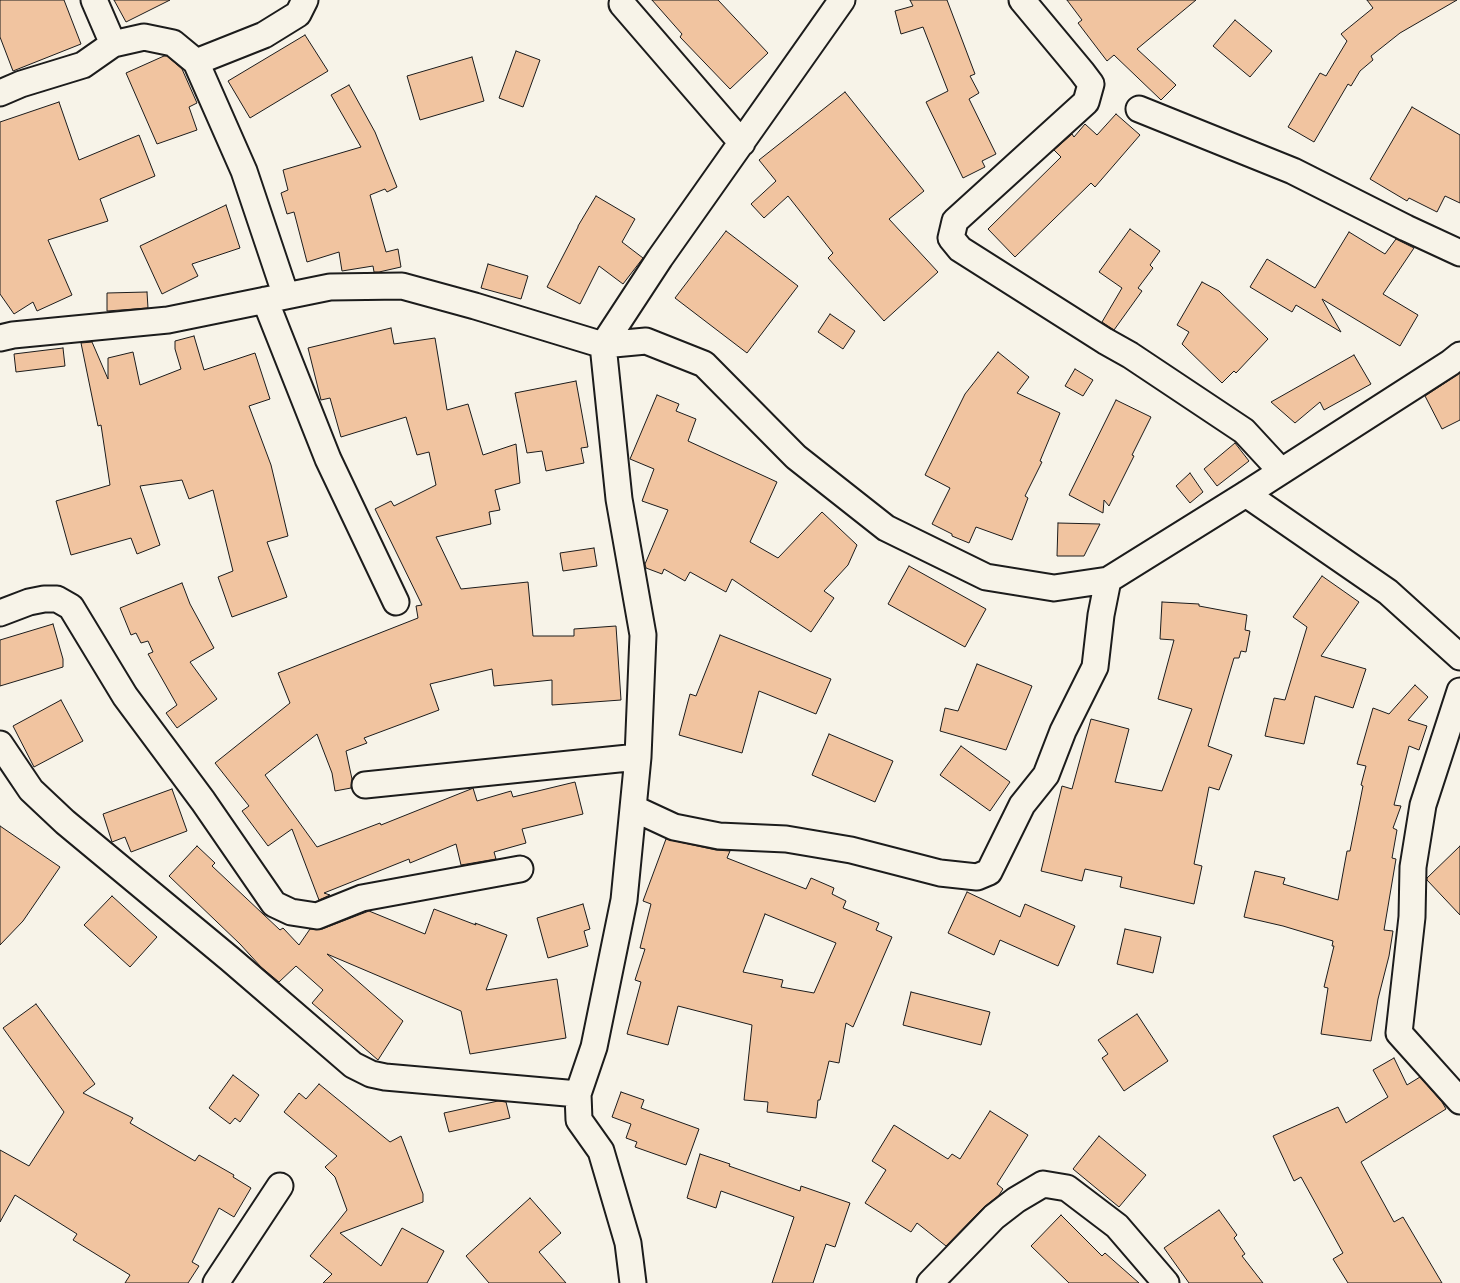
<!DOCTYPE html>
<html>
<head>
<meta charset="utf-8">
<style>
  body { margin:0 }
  canvas { display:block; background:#f7f3e8 }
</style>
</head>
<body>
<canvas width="1460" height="1283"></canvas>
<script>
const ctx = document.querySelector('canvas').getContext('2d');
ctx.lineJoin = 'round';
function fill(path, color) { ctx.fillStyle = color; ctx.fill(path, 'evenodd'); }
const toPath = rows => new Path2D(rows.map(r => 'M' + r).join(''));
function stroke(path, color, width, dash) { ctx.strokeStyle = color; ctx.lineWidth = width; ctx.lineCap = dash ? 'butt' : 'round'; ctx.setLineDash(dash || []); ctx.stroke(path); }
const building = toPath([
  [0,0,64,0,81,44,13,71,0,37,0,0],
  [114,0,170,0,126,22,114,0],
  [652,0,718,0,768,53,730,89,680,37,682,34,652,0],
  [910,0,947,0,975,74,970,76,979,93,969,99,996,154,982,161,985,167,963,178,926,102,948,91,923,27,901,34,895,11,913,6,910,0],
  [1067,0,1196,0,1137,49,1176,85,1161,100,1114,55,1107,61,1078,23,1082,20,1067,0],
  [1367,0,1457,0,1400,33,1371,56,1373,60,1360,71,1351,86,1348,84,1314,142,1288,127,1320,73,1326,76,1347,41,1341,34,1373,8,1367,0],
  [1235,20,1272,51,1250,77,1213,46,1235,20],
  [305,35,328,71,250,118,228,81,305,35],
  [516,51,540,60,523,107,499,98,516,51],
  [164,56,167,56,182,69,197,103,189,107,197,130,157,144,126,73,164,56],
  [472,57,484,101,420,120,407,76,472,57],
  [349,85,375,132,397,187,387,192,385,189,370,195,386,252,398,249,401,267,379,272,374,272,373,266,342,271,339,252,307,262,294,212,287,214,281,193,288,190,283,170,361,147,331,95,349,85],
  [845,92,924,191,889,219,938,272,884,321,828,258,833,253,788,196,764,218,751,204,776,181,759,160,845,92],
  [59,102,79,160,139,135,155,176,100,199,108,221,48,240,72,295,37,311,33,302,14,314,0,294,0,122,59,102],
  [1412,107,1460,135,1460,203,1445,196,1437,212,1409,198,1407,201,1370,179,1412,107],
  [1116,114,1140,135,1095,187,1091,183,1015,257,988,229,1061,157,1054,150,1072,134,1074,137,1085,124,1097,135,1116,114],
  [596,196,635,219,622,242,643,258,623,284,599,266,580,304,547,287,578,227,578,226,596,196],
  [226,205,240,248,192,264,198,276,162,294,140,246,226,205],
  [1130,229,1160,251,1150,265,1153,268,1138,288,1142,291,1114,330,1102,322,1122,288,1099,272,1130,229],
  [726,231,798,286,747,353,675,298,726,231],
  [1349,232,1385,254,1396,239,1414,248,1383,294,1418,315,1400,346,1322,299,1341,332,1296,305,1292,312,1250,287,1267,259,1315,288,1349,232],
  [488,264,528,276,521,299,481,288,488,264],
  [1202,282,1219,291,1268,339,1236,373,1234,371,1222,383,1182,344,1189,332,1177,325,1202,282],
  [147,292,148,308,107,311,107,293,147,292],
  [830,314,855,331,843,349,818,332,830,314],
  [391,328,394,344,435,338,447,410,468,404,483,455,516,444,520,483,495,490,500,510,489,512,491,524,436,537,461,589,528,582,533,636,574,636,574,629,616,626,621,700,552,705,552,680,494,686,492,669,430,684,439,710,364,738,367,743,346,751,352,779,351,788,335,791,332,773,317,734,265,775,317,847,380,823,381,825,471,789,473,788,477,801,511,791,513,797,575,782,583,814,522,829,526,843,494,852,496,859,461,865,456,844,410,863,409,859,324,893,330,895,319,900,292,829,268,846,242,811,249,806,215,763,290,703,278,673,418,618,416,606,422,605,375,509,391,501,394,506,436,485,429,452,417,455,406,417,341,437,330,398,321,400,308,348,391,328],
  [194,336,204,370,255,353,270,399,249,406,271,465,288,536,267,542,287,597,232,617,218,577,233,571,213,490,189,499,182,480,140,486,160,545,137,554,131,538,71,555,56,501,110,485,101,425,98,426,81,343,92,342,108,379,108,358,133,352,140,385,181,369,175,349,175,341,194,336],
  [63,348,65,366,16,372,14,354,63,348],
  [998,352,1029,377,1017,393,1060,413,1040,461,1042,462,1025,496,1028,498,1012,540,976,527,969,543,952,536,952,534,932,524,950,488,925,475,965,394,998,352],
  [1354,355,1371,384,1324,410,1320,402,1295,423,1271,402,1354,355],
  [1075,369,1093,380,1083,396,1065,386,1075,369],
  [1460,373,1460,420,1442,429,1425,396,1460,373],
  [576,381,588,447,581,448,584,463,546,471,542,451,527,453,515,393,576,381],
  [657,395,679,404,676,411,696,419,688,441,777,482,750,542,778,558,822,512,857,545,848,565,824,591,834,598,811,632,732,579,726,592,690,572,685,581,664,569,662,574,646,568,645,564,668,510,642,501,654,469,630,459,657,395],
  [1116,400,1151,417,1132,455,1134,456,1109,506,1104,500,1103,513,1069,495,1116,400],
  [1235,443,1249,461,1217,486,1204,469,1235,443],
  [1190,473,1203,492,1190,503,1176,486,1190,473],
  [1058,523,1100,524,1084,556,1057,556,1058,523],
  [594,548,597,566,563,571,560,553,594,548],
  [909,566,986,609,965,647,888,604,909,566],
  [1322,576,1359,602,1321,656,1366,669,1353,708,1315,696,1304,744,1265,736,1274,698,1285,700,1307,627,1293,617,1322,576],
  [182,583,190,604,214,648,190,662,217,699,177,728,166,713,177,705,148,654,153,652,148,641,141,643,136,633,131,635,120,608,182,583],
  [1162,602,1199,604,1199,606,1247,615,1245,630,1250,631,1246,652,1241,651,1239,658,1234,658,1208,746,1232,755,1219,790,1209,787,1194,864,1202,866,1194,904,1120,887,1122,877,1085,869,1082,881,1041,871,1062,786,1072,789,1091,719,1129,729,1115,782,1162,791,1192,709,1158,699,1174,640,1160,639,1162,602],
  [53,624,63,659,63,667,0,686,0,640,53,624],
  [720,635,831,679,816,714,759,691,742,753,679,735,690,694,696,696,720,635],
  [977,664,1032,686,1006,750,940,731,945,708,958,711,977,664],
  [1415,685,1428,697,1408,720,1427,726,1419,750,1409,746,1394,805,1401,806,1393,828,1397,830,1392,858,1396,859,1384,930,1393,931,1389,956,1378,999,1371,1041,1321,1034,1328,988,1324,987,1334,946,1332,946,1333,941,1283,926,1244,917,1255,871,1285,878,1283,884,1338,900,1347,851,1350,851,1363,786,1361,785,1366,766,1357,764,1373,708,1389,714,1415,685],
  [61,700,83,741,34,767,13,726,61,700],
  [829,734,893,761,875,802,812,775,829,734],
  [961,746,1010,782,990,811,940,775,961,746],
  [172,789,187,831,131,852,125,837,112,842,103,814,172,789],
  [0,826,60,867,23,921,0,945,0,826],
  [666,839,716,850,730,851,727,858,806,889,811,878,834,888,832,894,846,901,843,908,879,923,876,930,892,937,853,1027,846,1023,839,1063,829,1061,820,1100,818,1100,816,1118,767,1112,768,1102,744,1100,752,1025,678,1006,668,1045,627,1034,641,982,635,980,645,949,640,948,651,904,643,901,666,839],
  [765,914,836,943,814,993,781,987,783,980,743,972,765,914],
  [197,846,215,863,212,866,280,930,283,928,299,945,310,929,322,929,369,911,425,934,434,909,476,925,475,923,507,935,486,990,557,979,566,1038,470,1054,461,1011,327,954,403,1021,378,1060,312,1003,323,990,296,966,279,982,261,967,240,944,169,876,197,846],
  [1460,846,1460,915,1427,880,1427,878,1460,846],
  [967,892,1020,917,1025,904,1075,926,1058,966,1000,940,994,955,948,933,967,892],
  [112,896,157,937,130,967,84,925,112,896],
  [583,904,590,929,584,931,588,946,548,958,537,918,583,904],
  [1125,929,1161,937,1153,973,1117,964,1125,929],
  [911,992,990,1012,981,1045,903,1025,911,992],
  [36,1004,95,1084,83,1093,133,1118,130,1123,195,1161,199,1155,234,1175,233,1177,251,1188,234,1217,219,1208,192,1262,199,1266,188,1283,125,1283,130,1275,73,1240,77,1234,15,1195,0,1222,0,1150,29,1166,64,1112,3,1028,36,1004],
  [1137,1014,1168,1061,1124,1091,1102,1058,1108,1054,1098,1040,1137,1014],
  [1394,1058,1407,1085,1420,1077,1442,1102,1446,1109,1361,1162,1394,1222,1403,1217,1442,1283,1348,1283,1333,1259,1343,1253,1301,1177,1294,1181,1273,1136,1338,1107,1346,1123,1388,1097,1373,1070,1394,1058],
  [233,1075,259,1095,240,1122,235,1118,230,1124,209,1108,233,1075],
  [319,1084,390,1142,401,1136,423,1194,423,1202,340,1233,381,1266,402,1228,444,1251,427,1283,323,1283,332,1274,310,1256,347,1210,335,1177,325,1167,337,1156,284,1112,299,1093,306,1099,319,1084],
  [621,1092,644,1100,641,1108,699,1129,686,1165,635,1147,637,1142,626,1138,631,1124,612,1117,621,1092],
  [498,1101,506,1102,510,1118,449,1132,444,1113,498,1101],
  [990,1111,1028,1135,997,1184,1003,1189,999,1195,984,1207,946,1246,917,1223,911,1232,865,1203,886,1170,872,1161,894,1125,948,1159,952,1154,960,1159,990,1111],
  [1099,1136,1146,1175,1119,1207,1073,1169,1099,1136],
  [700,1154,730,1164,729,1166,800,1191,801,1186,850,1203,835,1247,826,1244,813,1283,772,1283,794,1217,721,1191,716,1208,687,1198,700,1154],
  [530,1198,561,1233,539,1252,566,1283,489,1283,466,1256,530,1198],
  [1219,1210,1237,1235,1234,1238,1245,1254,1242,1256,1263,1283,1189,1283,1164,1248,1219,1210],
  [1061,1215,1102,1256,1105,1253,1139,1283,1069,1283,1031,1246,1061,1215]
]);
const minor = toPath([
  [94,0,113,44],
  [1022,0,1082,72,1091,84,1086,102,955,221,951,238,960,249,1105,341,1130,355,1244,431,1281,471],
  [622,4,742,143],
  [196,62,264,35,298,14,305,0],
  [0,93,21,84,83,65,113,44,144,37,173,43,196,62,244,171,286,296],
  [1139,109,1293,171,1406,228,1460,253],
  [265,300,328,459,396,602],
  [0,338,13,335,168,320,330,287,402,286,475,306,603,345,646,341,704,364,796,457,886,528,986,577,1054,588,1108,580,1246,494,1450,363,1460,355],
  [1246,494,1388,592,1460,657],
  [0,613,29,602,44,599,57,599,71,607,125,696,203,801,274,904,291,912,317,916,362,898,520,869],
  [1460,691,1423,805,1413,867,1412,917,1399,1033,1460,1101],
  [0,744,31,790,65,822,230,959,353,1065,371,1074,385,1077,578,1094],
  [365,785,638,757],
  [633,808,674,827,719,836,786,839,851,850,940,873,977,877,989,872,1022,805,1046,775,1063,731,1095,667,1101,615,1108,580],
  [216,1283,280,1186],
  [633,1283,628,1243,601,1151,579,1120,578,1094,594,1047,624,900,638,757,643,635,619,499,603,345,660,258,842,0],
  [930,1283,994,1217,1016,1200,1043,1184,1067,1188,1117,1226,1166,1283]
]);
fill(building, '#f1c4a0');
stroke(building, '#1c1c1c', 1);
stroke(minor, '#1c1c1c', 29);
stroke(minor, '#f7f3e8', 25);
</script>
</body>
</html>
